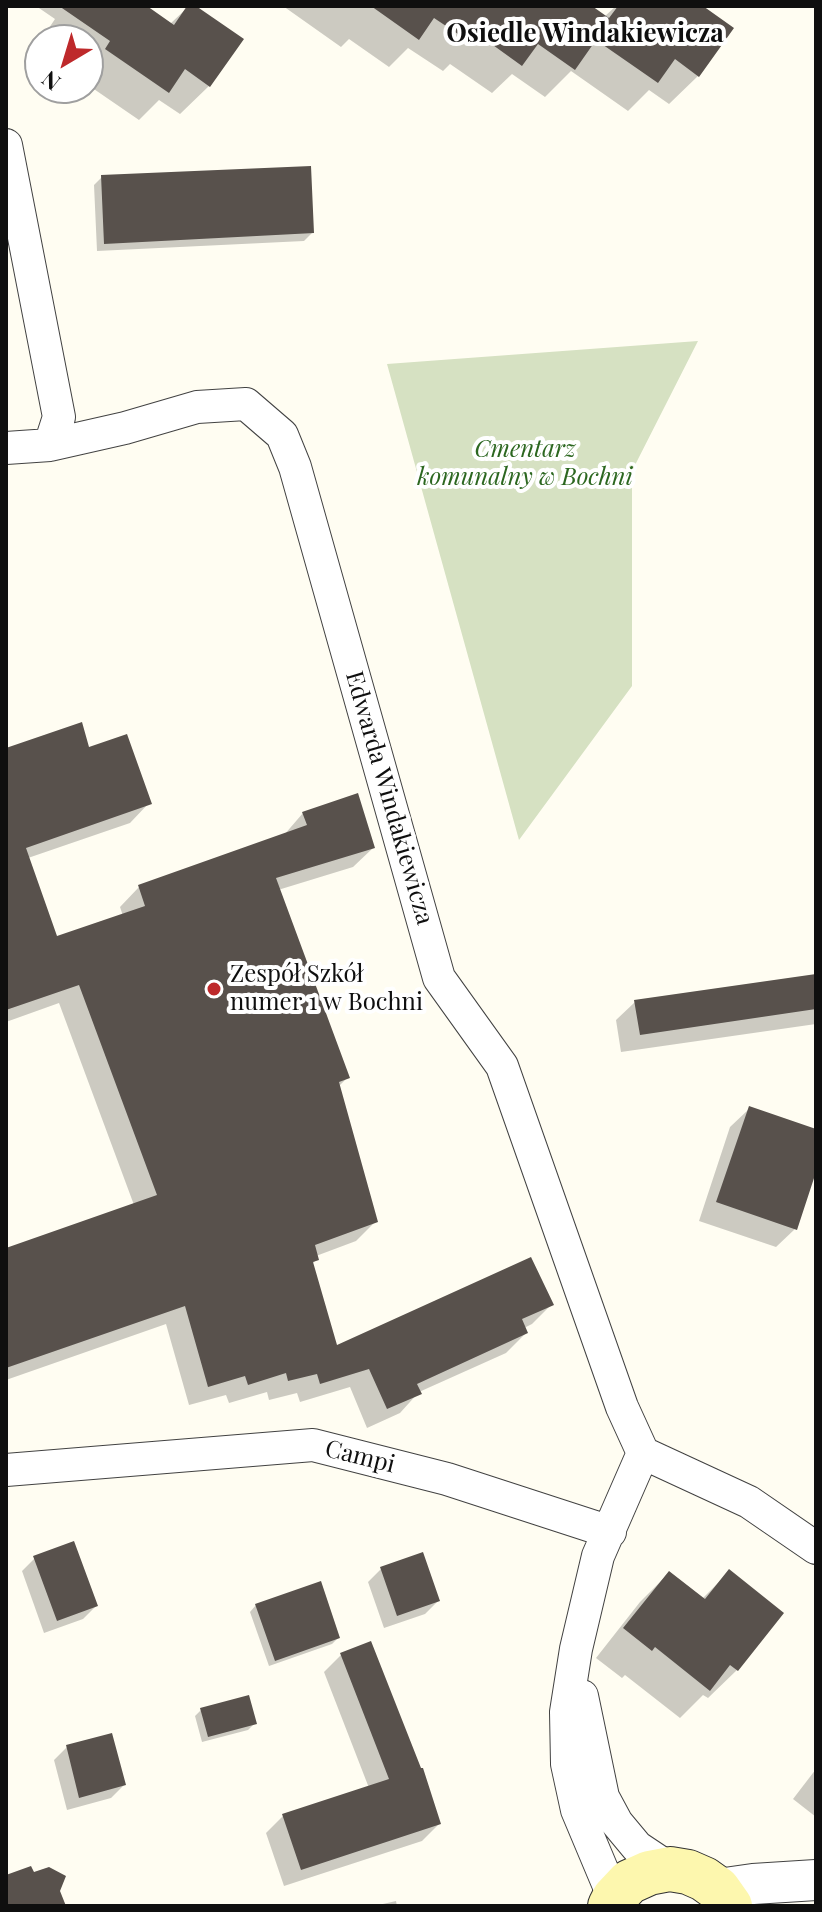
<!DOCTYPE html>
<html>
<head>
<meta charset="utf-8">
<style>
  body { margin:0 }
  #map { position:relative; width:822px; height:1912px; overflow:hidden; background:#fffdf2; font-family:"Playfair Display",serif }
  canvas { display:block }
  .frame { position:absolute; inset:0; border:8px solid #0f0f0f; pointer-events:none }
  .north { position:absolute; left:24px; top:24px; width:80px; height:80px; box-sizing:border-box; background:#fff; border:2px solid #9f9f9f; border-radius:50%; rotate:218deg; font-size:22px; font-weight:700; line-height:32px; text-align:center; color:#0f0f0f }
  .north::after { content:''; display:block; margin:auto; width:28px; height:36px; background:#be292b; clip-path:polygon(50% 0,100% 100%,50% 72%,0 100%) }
</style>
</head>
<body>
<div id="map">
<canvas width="822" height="1912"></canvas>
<div class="frame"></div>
<div class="north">N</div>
</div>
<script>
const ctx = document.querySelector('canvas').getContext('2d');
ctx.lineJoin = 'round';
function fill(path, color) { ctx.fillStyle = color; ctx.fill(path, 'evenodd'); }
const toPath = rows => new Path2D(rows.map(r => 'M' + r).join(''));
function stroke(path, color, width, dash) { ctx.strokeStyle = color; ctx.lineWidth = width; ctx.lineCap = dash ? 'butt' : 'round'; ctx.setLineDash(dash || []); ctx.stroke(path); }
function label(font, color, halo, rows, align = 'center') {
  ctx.font = font + ' "Playfair Display",serif'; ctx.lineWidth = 8; ctx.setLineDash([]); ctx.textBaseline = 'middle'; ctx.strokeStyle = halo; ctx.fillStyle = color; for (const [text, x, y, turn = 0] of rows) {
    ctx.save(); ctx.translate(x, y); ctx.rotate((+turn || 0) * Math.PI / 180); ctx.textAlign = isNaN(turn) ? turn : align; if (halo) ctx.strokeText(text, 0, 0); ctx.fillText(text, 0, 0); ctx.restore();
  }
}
const cemetery = toPath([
  [698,341,632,471,632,686,519,840,387,364]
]);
const shadow = toPath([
  [36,6,144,6,170,24,189,6,192,6,209,86,180,114,159,100,139,120,88,85,88,40,41,40,55,19],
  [283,6,588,6,604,17,616,6,699,6,698,76,669,104,649,90,628,111,571,71,545,97,512,74,492,93,450,64,443,71,408,48,389,67,349,39,341,47],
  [102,177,312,233,304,241,97,251,94,185],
  [88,749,149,803,130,823,28,858,56,939,123,916,120,907,139,887,284,835,303,813,373,848,353,867,278,890,348,1077,338,1087,376,1221,356,1241,316,1256,317,1259,311,1265,336,1347,551,1305,532,1324,524,1328,526,1333,506,1353,419,1392,400,1413,367,1428,350,1387,300,1402,297,1393,269,1400,267,1392,229,1403,226,1395,189,1405,166,1324,6,1380,6,1250,134,1205,59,1003,6,1022,6,750],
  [816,976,816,1024,621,1052,616,1020,635,1002],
  [749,1109,816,1131,816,1166,795,1229,776,1247,699,1221,730,1127],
  [35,1558,96,1606,83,1619,44,1633,22,1571],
  [381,1569,438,1601,425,1614,384,1628,368,1582],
  [729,1572,737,1670,708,1698,703,1695,680,1718,625,1675,622,1678,596,1658,640,1602,669,1573,702,1599],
  [256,1605,338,1638,332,1644,269,1666,250,1612],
  [341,1655,439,1824,422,1841,284,1886,266,1833,283,1816,369,1788,324,1672],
  [201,1710,254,1724,248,1730,202,1742,195,1716],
  [67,1747,124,1785,111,1798,67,1810,54,1760],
  [816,1769,816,1817,793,1799],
  [396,1901,397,1906,374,1906]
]);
const building = toPath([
  [59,6,147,6,174,25,187,6,196,6,244,39,210,87,185,69,169,93,105,49,110,41],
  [371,6,592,6,609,18,618,6,703,6,734,28,699,77,675,59,658,83,596,40,575,70,538,44,522,66,479,35,473,44,434,18,419,40],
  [311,166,314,233,104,244,101,175],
  [82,722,89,747,127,734,152,804,26,848,57,936,145,906,138,885,307,825,302,812,358,793,375,848,276,878,350,1078,339,1082,378,1222,315,1245,319,1260,313,1262,337,1345,531,1257,554,1305,522,1319,528,1333,417,1384,422,1394,387,1409,369,1369,320,1384,317,1374,288,1381,286,1373,248,1385,245,1376,208,1387,185,1306,6,1368,6,1248,157,1195,79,985,6,1010,6,748],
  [816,974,816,1009,640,1035,634,1000],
  [749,1106,816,1129,816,1172,797,1230,716,1202],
  [74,1541,98,1606,57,1621,33,1556],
  [423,1552,440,1601,397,1616,380,1567],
  [729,1569,784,1613,738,1671,730,1665,710,1691,655,1647,652,1651,623,1628,669,1571,705,1599],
  [321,1581,340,1638,275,1661,255,1604],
  [371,1641,421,1768,423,1768,441,1824,301,1870,282,1814,389,1779,340,1653],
  [249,1695,257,1724,208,1737,200,1708],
  [112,1733,126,1785,79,1798,66,1745],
  [31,1866,34,1872,49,1867,66,1876,60,1891,66,1906,6,1906,6,1875]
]);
const minor = toPath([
  [6,145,59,417,50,445,6,448],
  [50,445,125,428,197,407,246,404,282,435,295,467,439,978,502,1066,622,1407,643,1453,598,1556,576,1649,566,1712,567,1764,577,1810,614,1898],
  [643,1453,749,1502,816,1548],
  [6,1470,313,1445,447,1479,610,1532],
  [582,1696,603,1797,617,1823,637,1847,670,1869]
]);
const tertiary = toPath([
  [718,1889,753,1884,816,1880]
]);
const secondary = toPath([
  [610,1906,614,1898,629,1882,649,1873,670,1869,688,1872,704,1879,718,1889,730,1906]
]);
const markers = [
  [214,989,8,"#be292b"]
];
const parkNames = [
  ["Cmentarz",525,450],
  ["komunalny w Bochni",525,478]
];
const streetNames = [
  ["Edwarda Windakiewicza",389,798,74],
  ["Campi",360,1457,14]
];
const poiNames = [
  ["Zespół Szkół",230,975],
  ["numer 1 w Bochni",230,1003]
];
const neighbourhoodNames = [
  ["Osiedle Windakiewicza",585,34]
];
fill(cemetery, '#d6e1c2');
fill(shadow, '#0003');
fill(building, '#58514c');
stroke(minor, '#424242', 34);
stroke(tertiary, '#424242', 42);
stroke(secondary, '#313131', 46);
stroke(minor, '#fff', 32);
stroke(tertiary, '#fff', 40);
stroke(secondary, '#fdf7ae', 44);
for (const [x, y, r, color] of markers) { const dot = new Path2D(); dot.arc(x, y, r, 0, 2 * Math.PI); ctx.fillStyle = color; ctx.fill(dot); stroke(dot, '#fff', 3); }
label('italic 24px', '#2c6720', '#fff', parkNames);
label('24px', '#0f0f0f', '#fff', streetNames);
label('24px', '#0f0f0f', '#fff', poiNames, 'left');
label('bold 26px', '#0f0f0f', '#fff', neighbourhoodNames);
</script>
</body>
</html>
